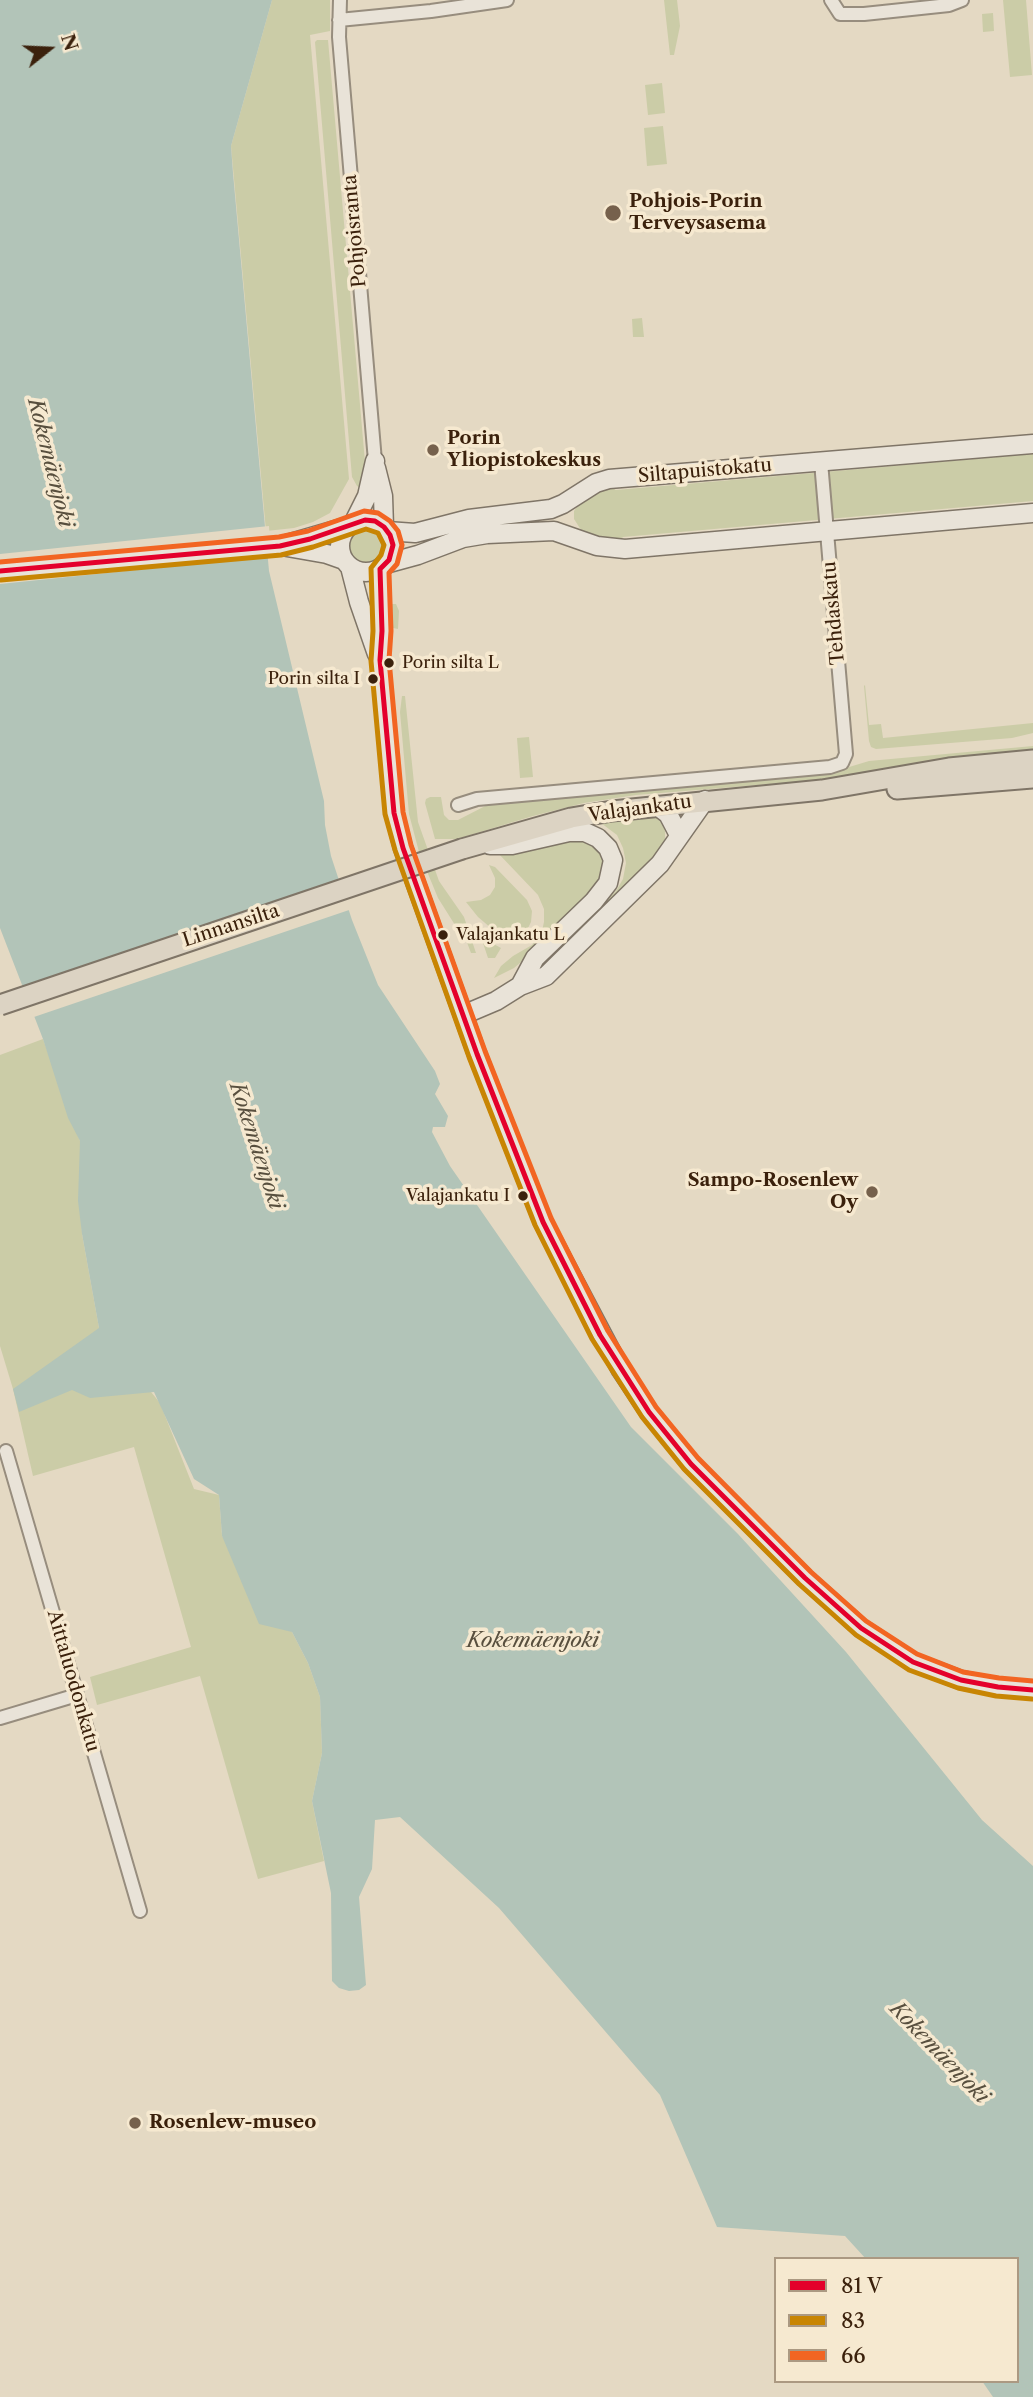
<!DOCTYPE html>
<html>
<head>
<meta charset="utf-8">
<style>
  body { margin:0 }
  #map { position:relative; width:1033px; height:2397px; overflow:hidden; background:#e4d9c3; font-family:"Libre Caslon Text",serif }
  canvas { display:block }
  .legend { position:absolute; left:774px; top:2257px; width:245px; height:126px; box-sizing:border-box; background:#f6e9d0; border:2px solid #ab9982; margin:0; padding:9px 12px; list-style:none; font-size:21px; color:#3b210c }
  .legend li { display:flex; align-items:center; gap:14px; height:35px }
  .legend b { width:35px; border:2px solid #ab9982 }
  .north { position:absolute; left:14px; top:14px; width:70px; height:70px; -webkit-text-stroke:5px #f6e9d0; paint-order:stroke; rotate:72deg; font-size:19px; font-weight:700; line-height:28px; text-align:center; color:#3b210c }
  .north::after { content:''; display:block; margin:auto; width:24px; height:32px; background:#3b210c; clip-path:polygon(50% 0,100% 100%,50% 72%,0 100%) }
</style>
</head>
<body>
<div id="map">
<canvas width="1033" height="2397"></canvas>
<ul class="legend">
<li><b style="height:9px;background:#e4002b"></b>81 V</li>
<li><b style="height:9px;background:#c88503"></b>83</li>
<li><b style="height:9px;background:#f26522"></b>66</li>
</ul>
<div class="north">N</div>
</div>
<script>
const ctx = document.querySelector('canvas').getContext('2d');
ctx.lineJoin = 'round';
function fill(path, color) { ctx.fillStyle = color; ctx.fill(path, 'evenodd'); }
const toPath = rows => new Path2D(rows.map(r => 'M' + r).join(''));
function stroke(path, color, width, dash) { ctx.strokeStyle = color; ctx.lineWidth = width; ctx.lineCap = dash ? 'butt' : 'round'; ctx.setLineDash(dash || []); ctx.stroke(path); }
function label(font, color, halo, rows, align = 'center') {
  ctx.font = font + ' "Libre Caslon Text",serif'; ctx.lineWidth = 7; ctx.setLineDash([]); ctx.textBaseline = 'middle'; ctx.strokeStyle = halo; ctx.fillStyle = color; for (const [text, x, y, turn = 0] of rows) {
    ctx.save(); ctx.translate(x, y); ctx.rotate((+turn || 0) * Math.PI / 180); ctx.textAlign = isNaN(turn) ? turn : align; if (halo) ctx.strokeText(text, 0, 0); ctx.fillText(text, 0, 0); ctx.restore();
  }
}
const green = toPath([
  [272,0,330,0,330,31,310,35,349,479,330,513,313,522,294,528,266,531,231,146],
  [664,0,677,0,680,26,674,55,670,55],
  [1003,0,1026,0,1032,75,1010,77],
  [993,13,994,31,983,32,982,14],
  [317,40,328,40,365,462,361,488,357,486,352,477,315,42],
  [662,83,665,113,648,115,645,85],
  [663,126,667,164,647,166,644,128],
  [642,318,644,337,633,337,632,319],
  [1033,454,1033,501,623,537,617,543,583,533,574,519,574,511,585,496,607,485,616,490],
  '349 547a17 17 0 1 1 34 0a17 17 0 1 1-34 0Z',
  [389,604,396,604,399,611,398,629,393,628,390,618],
  [865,685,869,725,881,724,883,738,1033,723,1033,733,1012,738,876,749,871,747,869,741,864,686],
  [402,696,405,696,418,822,439,881,464,917,476,953,471,953,460,924,455,925,438,898,419,852,409,814,400,712],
  [529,737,533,777,520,778,517,738],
  [1033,746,1033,749,820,780,636,795,584,803,533,816,457,839,435,839,425,803,426,799,430,797,441,797,444,815,449,820,458,820,493,802,823,775,869,761],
  [654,817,661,821,665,831,665,840,660,851,572,940,569,937,616,891,623,879,626,863,623,848,617,835,601,823],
  [583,838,598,847,605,858,602,882,539,947,514,968,494,978,501,966,513,956,532,945,541,935,544,922,544,909,538,895,497,852],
  [489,865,495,867,527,900,532,911,531,922,526,932,518,936,509,936,491,928,478,917,466,902,481,900,490,895,495,887,495,878],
  [481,937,501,948,495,958,488,958],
  [43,1039,80,1141,82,1234,99,1328,160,1403,194,1489,219,1495,222,1536,292,1632,308,1663,320,1697,322,1753,312,1801,324,1861,258,1879,200,1676,97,1705,90,1677,191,1647,134,1447,33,1476,13,1389,0,1346,0,1055]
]);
const water = toPath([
  [0,0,272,0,231,146,233,173,269,571,324,801,325,825,331,856,352,920,378,985,435,1071,440,1084,435,1094,448,1116,445,1127,433,1127,432,1132,450,1166,631,1427,738,1534,846,1652,982,1820,1033,1866,1033,2397,993,2397,982,2381,1017,2381,1017,2259,866,2259,845,2236,717,2227,660,2095,499,1908,400,1817,375,1820,372,1869,359,1897,366,1985,359,1990,349,1991,339,1988,332,1981,331,1893,312,1801,322,1753,320,1697,308,1663,292,1632,259,1624,222,1536,219,1495,194,1479,154,1392,90,1398,72,1390,19,1412,13,1389,99,1328,82,1234,78,1201,80,1141,68,1118,43,1039,0,928]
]);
const pier = toPath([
  [269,526,271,556,0,584,0,554],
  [342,878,352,909,31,1018,19,987]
]);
const street = toPath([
  [340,0,339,37,375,461],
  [831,0,840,14,864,14,949,5,962,0],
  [339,20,431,11,507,0],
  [458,805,477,799,830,767,842,763,846,754,821,462],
  [6,1451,140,1911],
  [0,1718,77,1695]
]);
const secondary = toPath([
  [376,468,383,496,384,527],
  '340 546a26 26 0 1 1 52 0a26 26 0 1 1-52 0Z',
  [353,524,367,496,375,461],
  [387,531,415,533,469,519,551,509,563,504,596,483,609,479,1033,444],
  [287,547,327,554,344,560],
  [385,564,418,555,463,538,487,534,554,531,597,546,625,549,1033,513],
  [350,567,359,602,377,654],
  [380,569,382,631,380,660,394,813,403,848,477,1054,543,1222,621,1370,649,1412,691,1464,805,1578,861,1628,913,1662,961,1680,998,1687,1033,1690],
  [0,571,280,546,349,526],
  [656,805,668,814,679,835],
  [490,845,512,845,569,832,585,832,598,838,608,848,613,860,608,883,594,901,535,958,520,986],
  [463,1015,496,1001,520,986,546,976,660,864,705,800]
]);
const primary = toPath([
  [897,789,1033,778],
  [462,849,571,818,612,811,822,790,949,768,1033,760]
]);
const primaryBridge = toPath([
  [0,1005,462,849]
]);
const bus1 = toPath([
  [0,571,280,546,310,539,365,520,375,521,384,527,390,535,393,545,389,560,380,569,382,631,380,660,394,813,403,848,477,1054,543,1222,600,1335,649,1412,691,1464,805,1578,861,1628,913,1662,961,1680,998,1687,1033,1690]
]);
const bus2 = toPath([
  [1,580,281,555,313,547,366,529,378,533,384,545,381,555,371,568,373,631,371,661,385,814,395,850,469,1057,535,1225,592,1339,642,1417,684,1469,799,1584,856,1635,909,1670,958,1688,996,1696,1032,1699]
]);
const bus3 = toPath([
  [0,562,279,537,308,531,364,511,378,513,390,521,398,531,402,545,397,564,389,573,391,631,389,660,403,812,411,845,485,1051,551,1218,608,1331,656,1407,698,1458,811,1572,866,1621,917,1654,963,1672,999,1678,1033,1681]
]);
const markers = [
  [613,213,9,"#76614c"],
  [433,450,7,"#76614c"],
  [389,663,6,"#3b210c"],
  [373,679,6,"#3b210c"],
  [443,935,6,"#3b210c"],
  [872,1192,7,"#76614c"],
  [523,1196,6,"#3b210c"],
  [135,2123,7,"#76614c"]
];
const busNames = [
  ["Porin silta L",402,663],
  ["Porin silta I",360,679,"right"],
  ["Valajankatu L",456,935],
  ["Valajankatu I",510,1196,"right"]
];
const poiNames = [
  ["Pohjois-Porin",629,202],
  ["Terveysasema",629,224],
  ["Porin",447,439],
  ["Yliopistokeskus",447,461],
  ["Sampo-Rosenlew",858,1181,"right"],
  ["Oy",858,1203,"right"],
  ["Rosenlew-museo",149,2123]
];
const streetNames = [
  ["Pohjoisranta",355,231,-95],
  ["Siltapuistokatu",705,471,-5],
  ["Tehdaskatu",834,613,-95],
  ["Valajankatu",640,809,-8],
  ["Linnansilta",231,926,-18],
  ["Aittaluodonkatu",73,1681,74]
];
const waterNames = [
  ["Kokemäenjoki",50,463,76],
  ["Kokemäenjoki",256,1146,72],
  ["Kokemäenjoki",533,1641],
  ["Kokemäenjoki",939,2053,46]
];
fill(green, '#cbcca7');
fill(water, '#b2c4b8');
fill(pier, '#e4d9c3');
stroke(street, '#978d7e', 16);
stroke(secondary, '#7f7567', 21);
stroke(primary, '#7f7567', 23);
stroke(street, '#e9e3d8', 12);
stroke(secondary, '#e9e3d8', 18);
stroke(primary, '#dcd3c3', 19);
stroke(primaryBridge, '#7f7567', 23, []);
stroke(primaryBridge, '#dcd3c3', 19);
stroke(bus1, '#e4002b', 5);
stroke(bus2, '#c88503', 5);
stroke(bus3, '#f26522', 5);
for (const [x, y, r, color] of markers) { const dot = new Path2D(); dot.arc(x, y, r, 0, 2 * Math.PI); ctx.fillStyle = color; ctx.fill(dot); stroke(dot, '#f6e9d0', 2.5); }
label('17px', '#3b210c', '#f6e9d0', busNames, 'left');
label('bold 19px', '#3b210c', '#f6e9d0', poiNames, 'left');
label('19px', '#3b210c', '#f6e9d0', streetNames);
label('italic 21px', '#584f3e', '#f6e9d0', waterNames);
</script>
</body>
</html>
